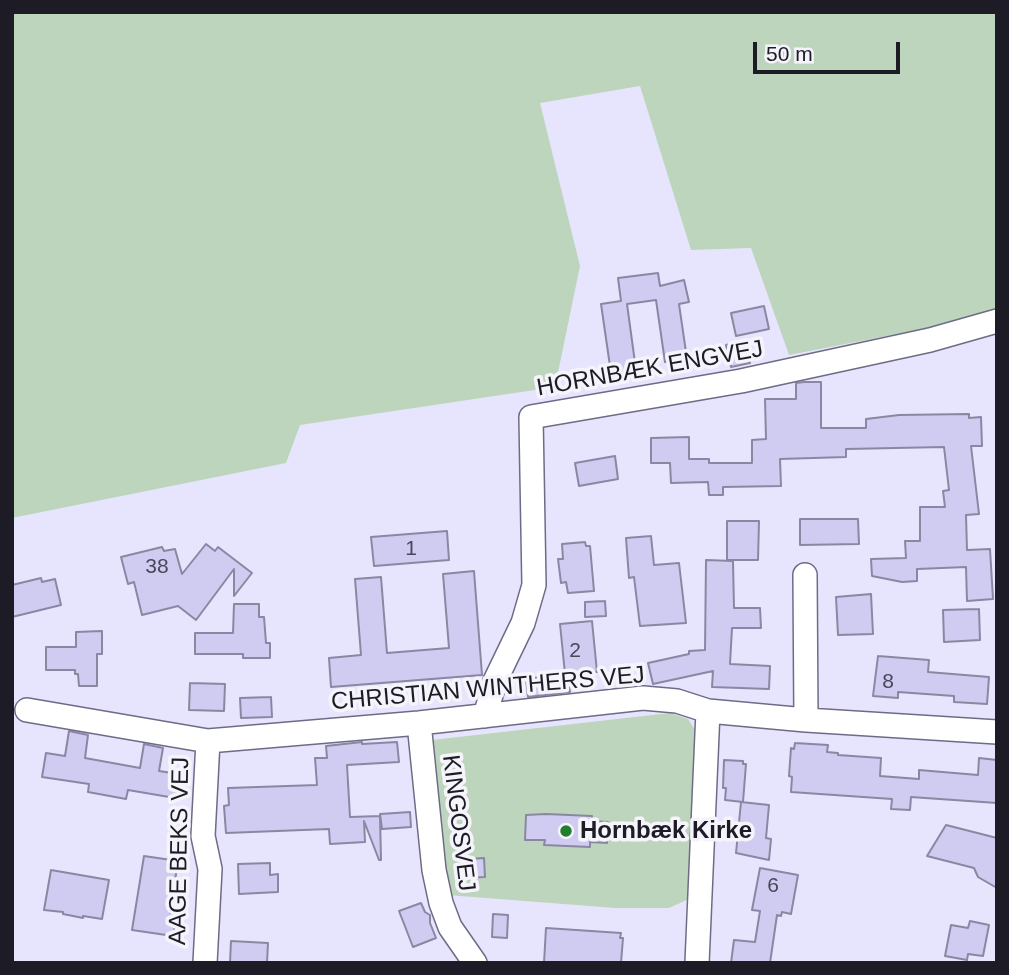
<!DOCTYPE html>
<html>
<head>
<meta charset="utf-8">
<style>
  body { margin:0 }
  #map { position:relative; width:1009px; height:975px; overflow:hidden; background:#e7e5fd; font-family:Arial,sans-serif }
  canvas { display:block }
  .frame { position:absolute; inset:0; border:14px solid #1c1b26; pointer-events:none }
  .scale { position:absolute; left:753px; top:42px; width:147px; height:32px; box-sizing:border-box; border:4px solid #1c1b26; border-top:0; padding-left:9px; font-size:21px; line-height:24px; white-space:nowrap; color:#1c1b26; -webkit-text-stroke:5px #f5f4fa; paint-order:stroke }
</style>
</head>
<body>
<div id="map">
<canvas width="1009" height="975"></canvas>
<div class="frame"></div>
<div class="scale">50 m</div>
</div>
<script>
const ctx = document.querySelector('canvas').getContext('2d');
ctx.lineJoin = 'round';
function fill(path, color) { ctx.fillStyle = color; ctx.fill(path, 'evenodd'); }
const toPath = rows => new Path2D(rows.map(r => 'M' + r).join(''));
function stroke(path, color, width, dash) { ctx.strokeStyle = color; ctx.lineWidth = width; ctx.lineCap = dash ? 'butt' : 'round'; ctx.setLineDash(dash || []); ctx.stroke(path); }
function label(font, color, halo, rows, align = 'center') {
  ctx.font = font + ' Arial,sans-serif'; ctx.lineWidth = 7; ctx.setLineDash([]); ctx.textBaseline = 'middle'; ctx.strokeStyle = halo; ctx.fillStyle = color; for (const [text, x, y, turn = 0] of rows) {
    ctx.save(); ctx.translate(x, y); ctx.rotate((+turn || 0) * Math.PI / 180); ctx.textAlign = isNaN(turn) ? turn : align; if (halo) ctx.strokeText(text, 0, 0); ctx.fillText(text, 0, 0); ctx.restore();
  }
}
const green = toPath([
  [12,12,997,12,997,309,948,324,789,355,751,248,691,250,640,86,540,103,580,266,555,387,300,425,286,463,12,518],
  [670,713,688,719,697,733,689,899,669,908,615,908,447,895,432,740]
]);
const building = toPath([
  [658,273,660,286,684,280,689,302,679,304,687,359,665,362,656,300,627,304,636,370,611,373,601,304,621,301,618,278,658,273],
  [764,306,769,329,736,336,731,313,764,306],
  [744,341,750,363,731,367,726,345,744,341],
  [804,382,821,382,821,428,866,428,866,419,899,415,969,414,969,418,981,417,982,446,971,446,979,514,966,515,967,550,990,549,993,599,967,601,966,567,917,569,917,581,902,582,872,576,871,559,906,558,905,541,920,541,920,507,945,507,943,491,949,490,944,447,846,449,846,457,780,459,781,486,723,487,723,495,709,495,708,482,671,483,670,463,651,463,651,438,689,437,689,459,709,459,709,463,752,463,752,440,766,439,765,399,796,399,796,383,804,382],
  [615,456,618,479,579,486,575,463,615,456],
  [800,519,858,519,859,544,800,545,800,519],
  [727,521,759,521,758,560,727,560,727,521],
  [447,531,449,560,374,566,371,537,447,531],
  [651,536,654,565,679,563,686,623,640,626,634,577,629,578,626,538,651,536],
  [585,542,586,546,590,546,594,591,568,593,566,582,561,583,558,559,563,559,562,544,585,542],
  [206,544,215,551,218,547,252,573,234,596,234,569,196,620,178,606,142,615,134,582,128,584,121,557,162,547,164,551,175,549,182,574,206,544],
  [706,560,733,561,734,608,760,608,761,628,732,628,730,664,770,666,769,689,712,687,713,671,653,684,648,663,689,654,689,651,705,650,706,560],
  [474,571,482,675,331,687,329,658,361,655,355,579,381,577,387,653,449,648,443,574,474,571],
  [41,578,42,582,55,579,61,605,12,617,12,585,41,578],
  [871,594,873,634,838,635,836,597,871,594],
  [605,601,606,616,585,617,585,602,605,601],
  [234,604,259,604,259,617,264,617,266,643,270,643,270,658,243,658,243,654,195,654,195,633,233,633,234,604],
  [979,609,980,640,944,642,943,610,979,609],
  [592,621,597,672,567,675,570,692,528,697,526,679,565,674,560,624,592,621],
  [102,631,102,654,97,654,97,686,79,686,78,674,75,674,75,670,46,670,46,647,76,647,76,632,102,631],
  [878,656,929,660,928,672,989,677,987,704,954,702,954,696,898,692,898,698,873,696,878,656],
  [190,683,225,684,224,711,189,710,190,683],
  [271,697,272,717,241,718,240,698,271,697],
  [69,731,88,735,85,758,140,768,144,744,163,748,159,771,179,774,175,798,128,790,126,799,88,792,89,784,42,777,46,753,65,756,69,731],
  [362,742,362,744,397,742,399,762,347,765,350,817,380,816,381,860,379,860,364,821,365,842,330,844,329,829,226,833,224,806,229,805,228,788,317,785,315,758,327,758,326,746,362,742],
  [795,743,828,745,827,752,838,753,838,755,881,758,880,776,919,779,919,770,978,775,979,758,997,760,997,803,911,797,910,810,891,809,892,799,791,792,792,777,789,776,791,748,794,749,795,743],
  [724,760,743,761,743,764,746,764,743,802,725,800,726,788,723,788,724,760],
  [741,802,769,805,766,838,771,839,769,860,736,853,741,802],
  [410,812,411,827,382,829,380,814,410,812],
  [546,814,592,816,592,821,608,822,607,843,590,842,590,847,544,845,545,840,525,840,526,815,546,814],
  [946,825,997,838,997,888,978,877,974,868,927,856,946,825],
  [144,856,178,861,170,913,177,914,173,936,132,930,144,856],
  [484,858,485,877,461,878,461,863,469,863,469,859,484,858],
  [270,863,270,875,278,874,278,892,239,894,238,864,270,863],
  [760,868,798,875,791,914,782,912,781,916,777,915,770,963,731,963,734,940,755,942,760,911,752,910,760,868],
  [51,870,109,880,102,919,83,916,83,918,63,914,63,912,44,910,51,870],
  [421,903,425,912,430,915,430,923,436,938,413,947,399,911,421,903],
  [493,914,508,915,507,938,492,937,493,914],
  [970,921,989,925,983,956,968,954,967,960,945,956,951,925,968,928,970,921],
  [546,928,621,933,620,938,623,938,621,963,544,963,546,928],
  [231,941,268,943,267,963,230,963,231,941]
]);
const minor = toPath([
  [805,575,806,720],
  [27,710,208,741,419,723,643,698,677,701,708,711,806,720,997,732],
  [485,716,495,681,523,623,534,585,531,417,741,381,930,340,997,321],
  [419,723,434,870,441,903,450,927,475,963],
  [205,963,210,869,203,836,208,741],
  [697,963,708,711]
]);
const markers = [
  [566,831,7,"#227d2c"]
];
const numberNames = [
  ["1",411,549],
  ["38",157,567],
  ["2",575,651],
  ["8",888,682],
  ["6",773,886]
];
const streetNames = [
  ["HORNBÆK ENGVEJ",650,369,-10],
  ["CHRISTIAN WINTHERS VEJ",488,689,-5],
  ["KINGOSVEJ",458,823,83],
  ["AAGE BEKS VEJ",180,851,-89]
];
const poiNames = [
  ["Hornbæk Kirke",580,831]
];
fill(green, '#bdd5bd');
fill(building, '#d0ccf1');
stroke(building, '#8a87a3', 2);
stroke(minor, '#6e6b86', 26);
stroke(minor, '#fff', 23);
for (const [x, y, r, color] of markers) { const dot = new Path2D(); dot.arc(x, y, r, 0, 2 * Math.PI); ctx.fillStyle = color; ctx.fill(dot); stroke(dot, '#f5f4fa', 2.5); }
label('21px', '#494759', null, numberNames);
label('24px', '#1c1b26', '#f5f4fa', streetNames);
label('bold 24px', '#1c1b26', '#f5f4fa', poiNames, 'left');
</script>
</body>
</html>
